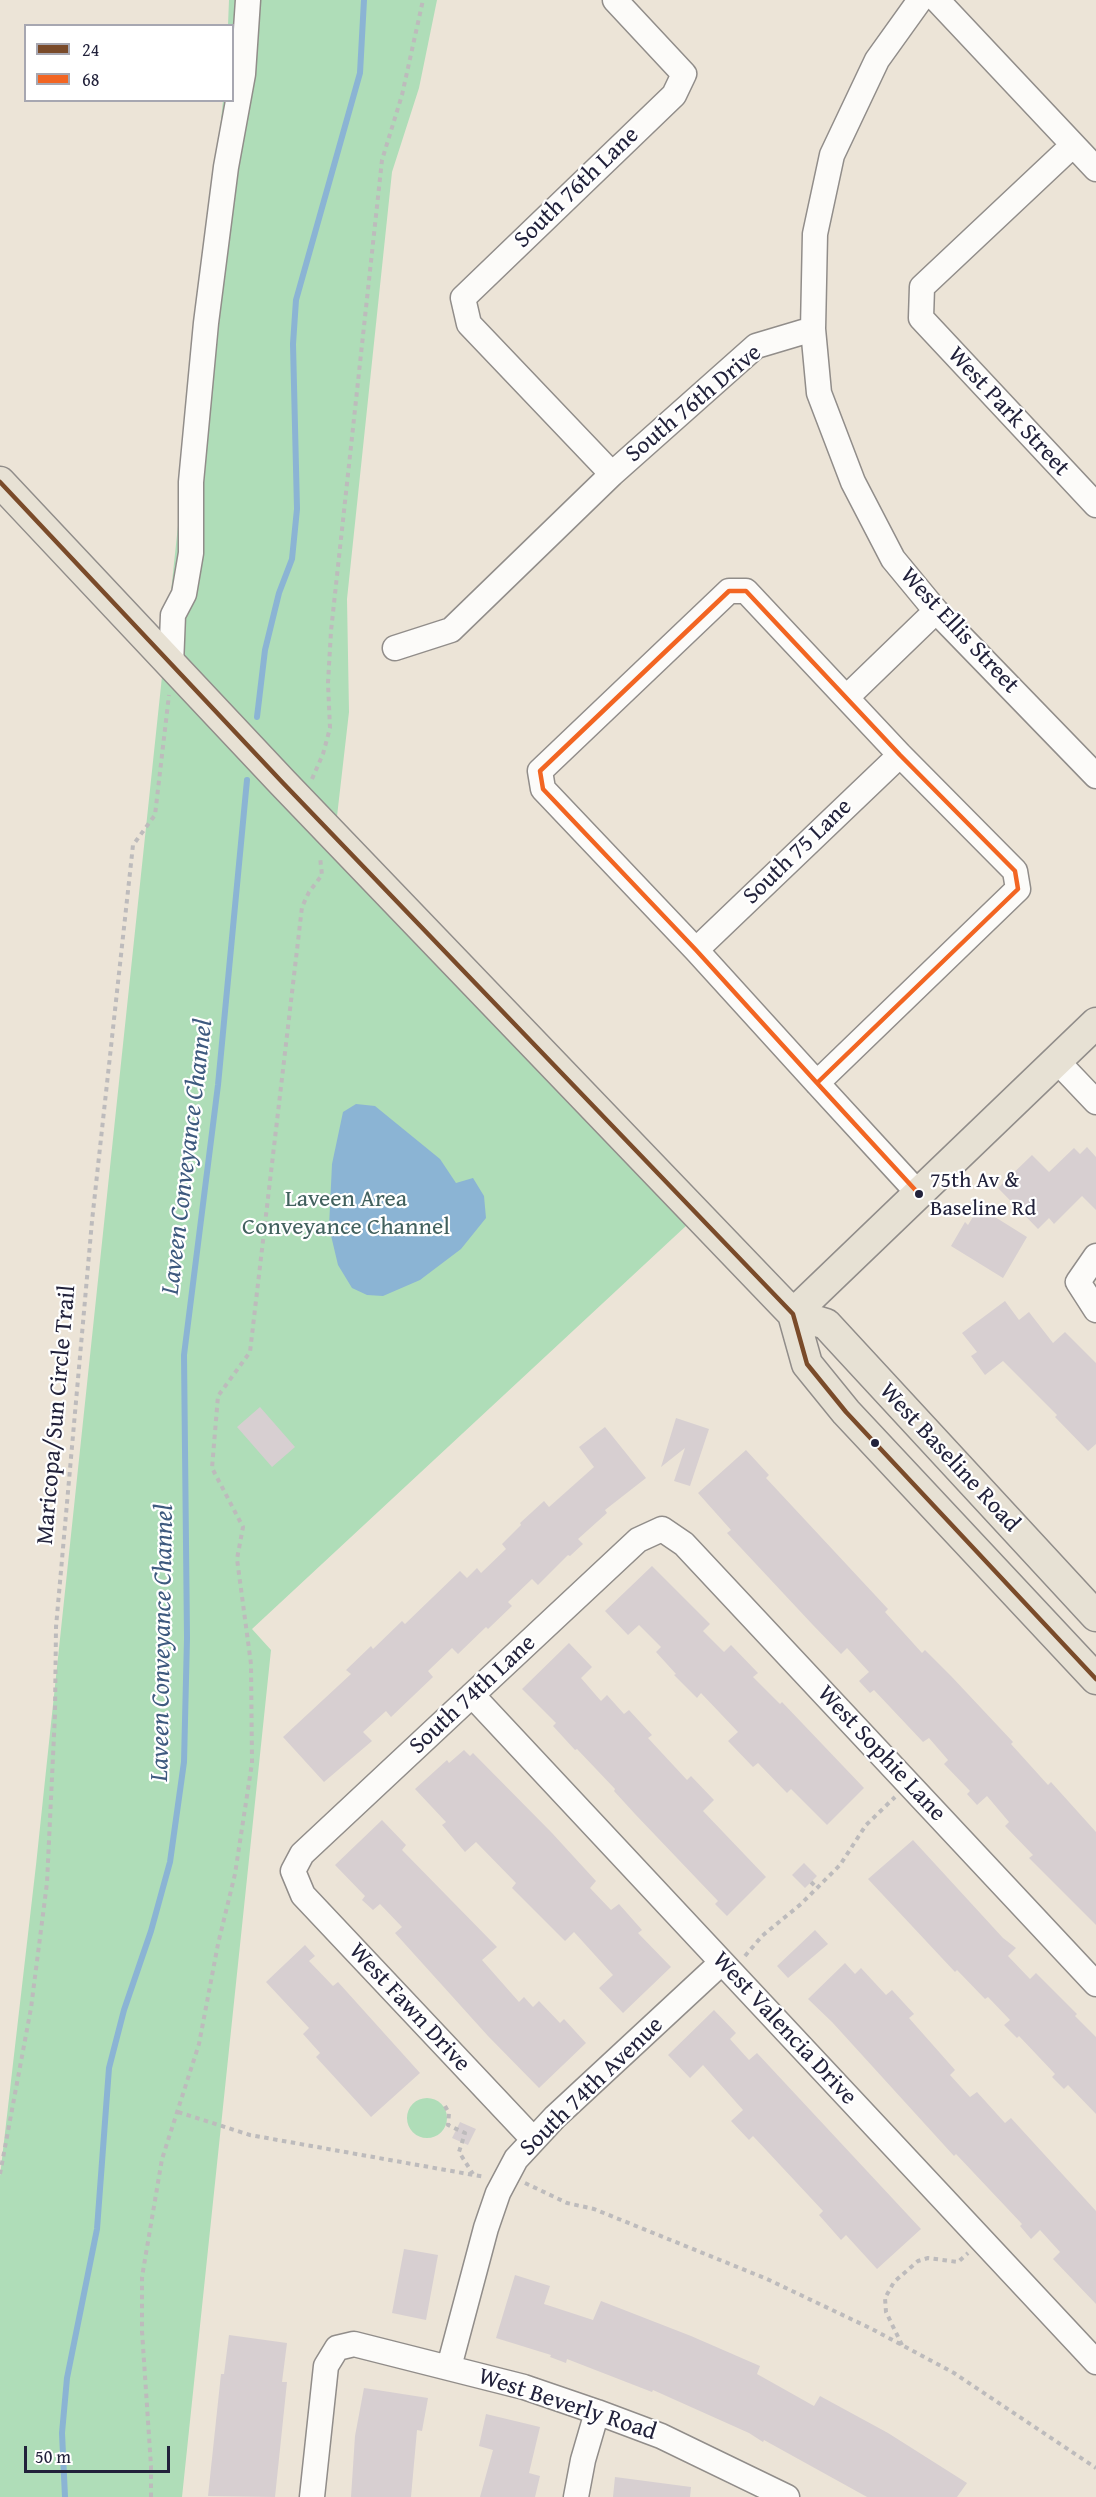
<!DOCTYPE html>
<html>
<head>
<meta charset="utf-8">
<style>
  body { margin:0 }
  #map { position:relative; width:1096px; height:2497px; overflow:hidden; background:#ece4d7; font-family:"Gentium Book Plus",serif }
  canvas { display:block }
  .legend { position:absolute; left:24px; top:24px; width:210px; height:78px; box-sizing:border-box; background:#fff; border:2px solid #a7a7b1; margin:0; padding:8px 10px; list-style:none; font-size:18px; color:#22223b }
  .legend li { display:flex; align-items:center; gap:12px; height:30px }
  .legend b { width:30px; border:2px solid #a7a7b1 }
  .scale { position:absolute; left:24px; top:2446px; width:146px; height:27px; box-sizing:border-box; border:3px solid #22223b; border-top:0; padding-left:8px; font-size:18px; line-height:21px; white-space:nowrap; color:#22223b; -webkit-text-stroke:4px #fff; paint-order:stroke }
</style>
</head>
<body>
<div id="map">
<canvas width="1096" height="2497"></canvas>
<ul class="legend">
<li><b style="height:8px;background:#7a4b2a"></b>24</li>
<li><b style="height:8px;background:#f26522"></b>68</li>
</ul>
<div class="scale">50 m</div>
</div>
<script>
const ctx = document.querySelector('canvas').getContext('2d');
ctx.lineJoin = 'round';
function fill(path, color) { ctx.fillStyle = color; ctx.fill(path, 'evenodd'); }
const toPath = rows => new Path2D(rows.map(r => 'M' + r).join(''));
function stroke(path, color, width, dash) { ctx.strokeStyle = color; ctx.lineWidth = width; ctx.lineCap = dash ? 'butt' : 'round'; ctx.setLineDash(dash || []); ctx.stroke(path); }
function label(font, color, halo, rows, align = 'center') {
  ctx.font = font + ' "Gentium Book Plus",serif'; ctx.lineWidth = 4.5; ctx.setLineDash([]); ctx.textBaseline = 'middle'; ctx.strokeStyle = halo; ctx.fillStyle = color; for (const [text, x, y, turn = 0] of rows) {
    ctx.save(); ctx.translate(x, y); ctx.rotate((+turn || 0) * Math.PI / 180); ctx.textAlign = isNaN(turn) ? turn : align; if (halo) ctx.strokeText(text, 0, 0); ctx.fillText(text, 0, 0); ctx.restore();
  }
}
const green = toPath([
  [229,0,437,0,419,88,392,172,347,599,349,712,333,851,687,1225,252,1629,271,1650,182,2497,0,2497,0,2176,36,1865,223,101,232,100,232,26,228,25],
  '407 2118a20 20 0 1 1 40 0a20 20 0 1 1-40 0Z'
]);
const water = toPath([
  [356,1104,375,1106,440,1159,456,1183,473,1178,484,1196,486,1218,461,1249,420,1280,383,1296,367,1295,352,1288,338,1265,329,1227,332,1164,343,1112]
]);
const stream = toPath([
  [257,717,265,650,279,593,292,559,297,509,293,344,296,300,360,73,364,0],
  [65,2497,62,2433,67,2378,97,2229,109,2068,124,2010,151,1931,170,1862,184,1762,187,1638,184,1355,218,1085,247,780]
]);
const building = toPath([
  [1087,1147,1096,1157,1096,1210,1082,1196,1054,1224,1049,1218,1038,1229,998,1188,1032,1155,1049,1172,1074,1148,1080,1154],
  [979,1207,1027,1237,1003,1278,951,1246,965,1222,968,1225],
  [1005,1301,1019,1320,1029,1312,1053,1343,1065,1332,1096,1363,1096,1444,1088,1451,1055,1417,1057,1415,1003,1361,985,1375,971,1356,977,1352,962,1333],
  [260,1407,295,1447,272,1467,237,1427],
  [676,1418,709,1429,690,1486,674,1481,685,1448,661,1467],
  [605,1427,646,1478,605,1510,607,1513,578,1539,583,1544,570,1556,568,1555,538,1585,532,1579,508,1602,512,1606,488,1629,486,1627,458,1654,452,1648,428,1671,433,1677,391,1717,386,1711,363,1732,372,1741,324,1782,283,1737,351,1674,346,1670,371,1646,373,1649,402,1621,405,1624,460,1571,467,1578,477,1568,481,1573,506,1549,502,1544,521,1525,520,1523,544,1501,549,1507,594,1467,579,1447],
  [746,1450,769,1475,766,1478,888,1609,885,1612,922,1653,925,1650,951,1676,1013,1742,1011,1744,1048,1785,1051,1782,1096,1832,1096,1925,1029,1858,1033,1855,1005,1826,1009,1822,987,1796,977,1805,967,1794,970,1791,944,1764,948,1760,929,1738,923,1742,874,1690,870,1693,859,1681,869,1672,847,1648,841,1654,812,1624,727,1533,731,1530,698,1493],
  [652,1566,710,1624,703,1631,724,1652,731,1645,758,1673,753,1677,780,1704,782,1702,864,1788,827,1825,791,1789,787,1793,758,1763,753,1767,728,1741,738,1732,701,1693,697,1698,674,1675,676,1674,656,1652,661,1647,639,1625,628,1635,605,1611],
  [569,1643,592,1667,581,1678,601,1701,607,1695,624,1714,629,1710,652,1735,648,1738,687,1780,691,1776,714,1800,703,1811,766,1877,727,1916,715,1904,718,1901,635,1814,614,1791,615,1789,577,1749,575,1750,553,1726,556,1723,522,1689],
  [464,1750,470,1756,473,1753,552,1833,596,1881,590,1888,611,1910,619,1904,642,1930,638,1933,671,1967,623,2013,599,1988,613,1975,574,1932,565,1941,512,1888,516,1883,476,1842,465,1852,442,1825,446,1822,415,1789,447,1760,449,1763],
  [382,1820,406,1845,402,1850,497,1947,482,1960,519,2002,524,1997,533,2007,539,2001,560,2023,564,2019,586,2043,539,2088,488,2036,395,1933,402,1927,380,1904,373,1910,362,1900,365,1896,335,1865],
  [913,1840,1003,1938,1016,1948,1008,1956,1030,1979,1036,1973,1077,2014,1075,2016,1096,2037,1096,2114,1068,2085,1064,2089,1052,2077,1055,2074,1019,2036,1017,2038,1004,2025,1010,2020,988,1997,985,1999,957,1970,955,1972,868,1879],
  [804,1863,817,1876,805,1888,792,1875],
  [815,1930,828,1944,788,1978,777,1966],
  [305,1945,315,1956,309,1961,333,1986,338,1982,420,2073,371,2117,316,2057,320,2053,303,2034,309,2028,266,1982],
  [845,1963,855,1974,861,1968,886,1995,892,1990,914,2014,909,2018,955,2070,950,2075,970,2097,977,2092,1005,2123,1011,2118,1096,2211,1096,2304,1053,2259,1060,2252,1040,2230,1031,2239,1020,2226,1022,2224,956,2154,954,2156,832,2022,808,1999],
  [714,2010,736,2033,730,2039,749,2060,757,2053,921,2229,877,2269,846,2235,841,2240,819,2215,823,2211,753,2136,749,2140,731,2121,743,2110,703,2065,690,2078,668,2055],
  [460,2122,476,2129,468,2145,452,2138],
  [404,2249,438,2255,426,2320,392,2313],
  [515,2275,550,2286,544,2304,593,2320,601,2301,691,2336,760,2366,757,2374,814,2406,820,2396,888,2433,967,2483,957,2497,867,2497,764,2440,763,2442,749,2433,653,2390,652,2392,567,2359,566,2363,550,2357,551,2355,496,2338],
  [229,2335,287,2343,282,2382,287,2382,275,2497,208,2496,221,2374,224,2374],
  [364,2388,428,2398,422,2431,417,2430,411,2497,351,2497,355,2436],
  [486,2414,540,2427,529,2473,540,2476,535,2497,480,2497,493,2450,479,2446],
  [615,2477,691,2487,690,2497,613,2497]
]);
const path = toPath([
  [312,779,323,754,330,728,328,683,331,631,382,160,402,95,423,0],
  [811,1882,817,1888],
  [745,1956,762,1936,801,1904,840,1865,866,1825,895,1797],
  [445,2106,449,2113,448,2125,465,2133,459,2152,473,2174],
  [178,2112,250,2135,485,2177],
  [0,2174,31,2008,47,1883,55,1714,56,1627,92,1221,133,845,155,815,169,695],
  [525,2183,567,2203,594,2209,767,2279,872,2329,954,2373,1096,2468],
  [902,2345,886,2312,885,2298,894,2282,918,2261,928,2258,958,2262,968,2253],
  [151,2497,151,2466,142,2331,142,2277,162,2159,199,2044,218,1944,235,1874,252,1763,251,1664,237,1559,243,1527,212,1468,218,1396,250,1352,302,907,309,892,322,875,320,857]
]);
const minor = toPath([
  [920,0,877,60,832,155,815,234,813,329,819,393,853,482,893,559,936,611,1096,776],
  [937,0,1096,169],
  [1073,145,922,287,921,318,1096,505],
  [612,474,469,324,463,298,674,95,684,74,615,0],
  [395,648,451,630,612,474,756,346,813,329],
  [171,665,173,615,184,594,191,553,191,482,206,323,226,167,243,74,248,0],
  [847,697,936,611],
  [696,950,900,755],
  [1057,1061,1096,1102],
  [817,1083,1018,889,1015,871,900,755,746,591,729,591,540,771,543,789,696,950,817,1083,919,1194],
  [1096,1256,1078,1282,1096,1310],
  [472,1695,1096,2362],
  [533,2139,303,1895,293,1871,302,1854,638,1540,662,1529,684,1544,1096,1984],
  [449,2367,486,2228,498,2193,516,2159,555,2117,721,1963],
  [312,2497,326,2366,337,2348,354,2344,524,2387,597,2412,661,2436,787,2497],
  [576,2497,583,2460,597,2412]
]);
const major = toPath([
  [0,482,283,783,793,1314,807,1364,846,1412,1096,1679],
  [793,1314,826,1324,1096,1616],
  [793,1314,1096,1023]
]);
const bus1 = toPath([
  [0,482,283,783,793,1314,807,1364,846,1412,1096,1679]
]);
const bus2 = toPath([
  [817,1083,1018,889,1015,871,900,755,746,591,729,591,540,771,543,789,696,950,817,1083,919,1194]
]);
const markers = [
  [919,1194,5,"#22223b"],
  [875,1443,5,"#22223b"]
];
const busNames = [
  ["75th Av &",930,1181],
  ["Baseline Rd",930,1209]
];
const streetNames = [
  ["South 76th Lane",577,188,-44],
  ["South 76th Drive",694,404,-40],
  ["West Park Street",1008,412,47],
  ["West Ellis Street",959,631,47],
  ["South 75 Lane",798,852,-44],
  ["Maricopa/Sun Circle Trail",57,1415,-85],
  ["West Baseline Road",949,1458,47],
  ["South 74th Lane",473,1695,-43],
  ["West Sophie Lane",881,1754,47],
  ["West Fawn Drive",409,2008,47],
  ["West Valencia Drive",784,2029,47],
  ["South 74th Avenue",592,2087,-44],
  ["West Beverly Road",567,2405,18]
];
const parkNames = [
  ["Laveen Area",346,1200],
  ["Conveyance Channel",346,1228]
];
const waterNames = [
  ["Laveen Conveyance Channel",188,1157,-83],
  ["Laveen Conveyance Channel",163,1643,-89]
];
fill(green, '#afddb8');
fill(water, '#8bb4d4');
stroke(stream, '#8bb4d4', 6);
fill(building, '#d7cfd1');
stroke(minor, '#918d8a', 27);
stroke(major, '#918d8a', 33);
stroke(path, '#bdbbbc', 4, [4.5, 4.5]);
stroke(minor, '#fcfbf9', 24);
stroke(major, '#e7e1d4', 30);
stroke(bus1, '#7a4b2a', 4.5);
stroke(bus2, '#f26522', 4.5);
for (const [x, y, r, color] of markers) { const dot = new Path2D(); dot.arc(x, y, r, 0, 2 * Math.PI); ctx.fillStyle = color; ctx.fill(dot); stroke(dot, '#fff', 2); }
label('22px', '#22223b', '#fff', busNames, 'left');
label('24px', '#22223b', '#fff', streetNames);
label('24px', '#42615e', '#fff', parkNames);
label('italic 26px', '#3e5a7f', '#fff', waterNames);
</script>
</body>
</html>
